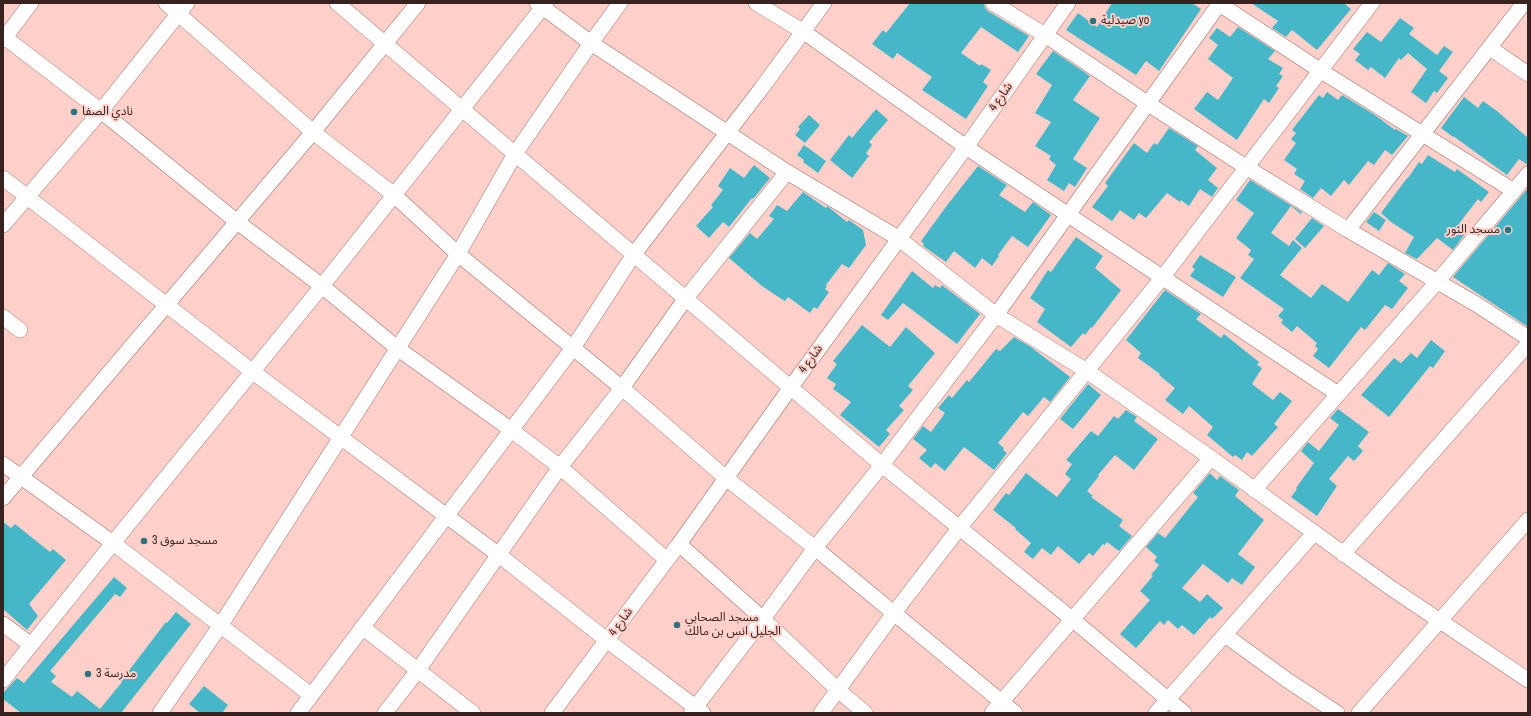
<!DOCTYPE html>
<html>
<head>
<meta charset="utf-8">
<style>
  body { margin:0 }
  #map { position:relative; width:1531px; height:716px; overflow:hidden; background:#ffd0c9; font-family:"Archivo Narrow",sans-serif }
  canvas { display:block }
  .frame { position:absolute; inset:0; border:4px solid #37221f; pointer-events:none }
</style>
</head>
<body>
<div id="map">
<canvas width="1531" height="716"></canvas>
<div class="frame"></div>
</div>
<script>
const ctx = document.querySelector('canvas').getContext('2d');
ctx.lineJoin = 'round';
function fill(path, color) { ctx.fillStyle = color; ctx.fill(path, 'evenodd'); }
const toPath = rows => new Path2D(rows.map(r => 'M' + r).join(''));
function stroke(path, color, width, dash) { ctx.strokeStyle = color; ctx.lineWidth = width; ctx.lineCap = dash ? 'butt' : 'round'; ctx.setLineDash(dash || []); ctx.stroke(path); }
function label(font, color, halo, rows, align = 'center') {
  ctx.font = font + ' "Archivo Narrow","Noto Sans Arabic",sans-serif'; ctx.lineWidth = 4; ctx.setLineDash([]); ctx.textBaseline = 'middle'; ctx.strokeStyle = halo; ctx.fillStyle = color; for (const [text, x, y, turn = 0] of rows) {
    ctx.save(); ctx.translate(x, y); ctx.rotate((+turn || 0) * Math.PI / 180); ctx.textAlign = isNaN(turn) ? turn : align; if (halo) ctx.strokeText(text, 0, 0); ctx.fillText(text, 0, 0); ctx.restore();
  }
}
const building = toPath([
  [910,3,984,3,985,8,988,11,1029,36,1018,52,981,27,961,53,980,66,981,64,991,70,983,82,988,86,966,119,922,90,932,77,897,53,893,59,872,44,883,30,886,33],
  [1112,3,1192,3,1201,9,1159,71,1146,61,1136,75,1066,30,1078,13,1097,27],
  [1251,3,1344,3,1351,9,1317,50,1292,30,1286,37,1272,28,1278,21],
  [1400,18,1414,28,1409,34,1437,55,1444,46,1453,52,1439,71,1448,78,1437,93,1434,91,1426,103,1411,92,1427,69,1408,53,1401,60,1399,58,1385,78,1371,67,1368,70,1355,60,1360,54,1353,49,1367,32,1381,42],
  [1238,27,1275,51,1268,59,1283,68,1279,74,1283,76,1276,86,1279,88,1269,103,1264,99,1237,140,1194,109,1207,92,1218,100,1233,78,1208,59,1218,45,1209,38,1217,28,1230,37],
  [1053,51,1090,76,1073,100,1100,118,1073,159,1087,168,1075,187,1069,183,1064,191,1047,180,1056,165,1049,159,1051,156,1035,146,1051,122,1035,113,1052,85,1036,74],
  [1327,92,1338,100,1342,95,1375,115,1395,130,1396,129,1408,136,1392,155,1385,150,1374,165,1368,161,1349,185,1344,180,1331,196,1321,188,1313,198,1300,189,1305,181,1294,174,1297,169,1284,160,1296,143,1291,139,1296,133,1292,130,1319,95,1323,98],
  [1464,97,1478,108,1483,101,1497,111,1528,138,1528,165,1519,159,1507,175,1453,136,1453,137,1441,128],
  [876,109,888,120,869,142,872,145,866,153,869,156,852,178,830,160,849,135,852,138],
  [809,115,820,125,805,143,795,135,800,129,798,127],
  [1169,128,1198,146,1195,150,1217,168,1208,180,1218,188,1212,197,1200,189,1189,206,1181,200,1180,202,1167,193,1146,218,1139,213,1134,220,1120,210,1112,221,1092,207,1108,186,1105,183,1134,143,1147,153,1154,143,1157,145],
  [804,145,826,161,818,173,803,162,804,160,797,155],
  [1428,155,1455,172,1457,169,1489,192,1481,202,1478,199,1458,225,1467,231,1453,250,1437,238,1417,259,1405,253,1414,237,1391,222,1381,213,1407,178,1408,178,1419,162,1422,164],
  [754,165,770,178,753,199,752,198,729,227,723,222,709,238,696,226,713,207,711,205,723,190,718,186,730,168,744,178],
  [978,166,1007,185,999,195,1025,212,1033,202,1051,215,1028,247,1012,236,998,255,999,256,992,266,982,258,975,268,954,251,946,262,923,246,924,244,921,241,948,204],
  [1250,180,1302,212,1301,214,1291,206,1271,233,1289,246,1293,240,1302,248,1280,275,1311,298,1322,284,1348,302,1372,270,1379,275,1388,263,1405,274,1399,281,1408,288,1392,309,1385,305,1365,330,1361,327,1329,368,1313,356,1318,349,1315,346,1317,343,1297,326,1292,332,1281,323,1283,320,1278,316,1284,309,1240,278,1254,259,1248,255,1251,250,1236,238,1254,213,1236,200],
  [1528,188,1528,327,1453,277],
  [803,192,826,208,827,206,831,209,847,222,849,220,863,230,866,245,849,268,842,264,826,285,827,286,825,289,829,292,817,309,814,307,810,313,788,297,785,301,777,296,762,286,729,258,750,233,757,239,774,219,769,216,777,205,787,211],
  [1374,212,1386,220,1379,231,1366,222],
  [1312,218,1324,226,1305,248,1295,239],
  [1076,237,1103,256,1095,268,1121,290,1092,328,1091,327,1085,335,1083,333,1071,347,1037,322,1045,309,1030,298,1048,270,1051,272],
  [1200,255,1236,277,1223,297,1190,276,1195,269,1192,267],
  [912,271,933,288,935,285,940,288,942,285,980,314,957,344,903,303,888,320,881,315],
  [1165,290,1201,314,1196,319,1221,338,1224,334,1259,362,1257,365,1262,368,1252,384,1273,400,1280,392,1292,401,1274,424,1278,427,1252,456,1247,452,1242,460,1235,455,1233,457,1207,435,1213,427,1189,406,1183,414,1165,400,1175,388,1159,375,1160,374,1138,358,1141,353,1126,340],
  [862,325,890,347,906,327,935,353,908,386,913,390,899,406,904,410,886,430,890,434,879,447,840,415,851,402,833,389,836,384,827,378,837,364,833,361],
  [1014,337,1031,347,1070,377,1050,402,1044,397,1028,416,1023,412,998,443,1004,448,1003,450,1007,453,994,470,964,447,945,471,935,463,931,468,919,458,927,450,913,439,923,426,931,432,945,413,938,408,949,395,952,398,967,380,969,382,996,349,1000,351],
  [1431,340,1445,351,1433,368,1430,366,1389,417,1361,395,1394,358,1401,363,1411,353,1417,358],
  [1088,384,1101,395,1073,429,1060,419],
  [1338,409,1369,432,1358,446,1363,451,1354,461,1348,456,1329,479,1337,486,1317,516,1291,497,1297,489,1296,488,1314,463,1301,451,1308,442,1319,451,1339,425,1330,418],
  [1126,410,1137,417,1134,421,1158,439,1134,470,1115,455,1098,475,1099,476,1087,491,1093,496,1091,497,1123,520,1119,526,1132,536,1119,551,1107,542,1105,545,1103,544,1093,556,1089,553,1079,564,1058,546,1051,555,1042,548,1033,559,1024,552,1031,543,1015,529,1016,528,993,510,1006,493,1009,495,1026,473,1057,497,1071,479,1065,474,1072,464,1066,460,1091,431,1098,436,1114,416,1118,419],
  [1210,473,1217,480,1220,476,1239,490,1235,496,1264,520,1238,554,1255,567,1242,585,1232,578,1228,583,1203,564,1182,588,1200,602,1207,594,1223,608,1212,619,1210,617,1194,635,1182,625,1178,629,1168,620,1164,625,1160,621,1136,648,1120,634,1150,600,1140,591,1153,576,1151,575,1159,565,1154,561,1157,557,1146,547,1158,533,1165,538,1198,497,1193,493],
  [3,522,11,528,15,524,50,552,53,549,66,560,29,604,38,616,27,630,3,609],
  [114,577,127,588,120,597,115,594,50,671,56,676,51,682,72,697,77,691,100,709,122,682,121,681,166,622,167,623,176,612,191,624,121,713,21,713,3,699,3,693,17,678,24,683],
  [204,686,228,705,222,713,200,713,189,704]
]);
const minor = toPath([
  [166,3,313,132,393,194,458,254,622,388,726,478,815,548,1015,713],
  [337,3,882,465,1072,619,1184,713],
  [537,3,591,43,787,172,898,238,996,315,1087,371,1211,458,1391,588,1528,680],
  [756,3,804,32,966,147,1338,394],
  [993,3,1045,35,1147,103,1246,167,1348,230,1476,304,1528,338],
  [1218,3,1321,71,1514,191],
  [3,36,101,111,236,221,322,286,397,348,510,429,560,467,667,560],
  [3,40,31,3],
  [1490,48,1528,74],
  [3,178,253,372,499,555,608,641,703,713],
  [3,225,101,111,187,3],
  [1348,230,1524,3],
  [3,317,20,330],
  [3,464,113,543,311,695],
  [1254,490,1437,282,1528,174],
  [3,498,313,132,418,3],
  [679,544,763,619,838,690,865,713],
  [1343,554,1528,344],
  [3,624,31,645],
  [362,627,473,713],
  [1225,635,1287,680,1337,713],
  [3,680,113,543,322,286,546,3],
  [160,713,220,626,458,254,515,154,591,43,620,3],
  [298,713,573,348,634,254,761,89,824,3],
  [385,713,418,670,560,467,622,388,686,298,787,172],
  [552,713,679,544,791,387,966,147,1068,3],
  [691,713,763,619,815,548,882,465,996,315,1220,3],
  [821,713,894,613,960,527,1162,278,1372,3],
  [992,713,1211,458],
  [1156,713,1314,533],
  [1359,713,1528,520]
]);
const markers = [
  [1093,21,4,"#2c747f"],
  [74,112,4,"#2c747f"],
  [1508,230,4,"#2c747f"],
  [144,541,4,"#2c747f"],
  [677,625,4,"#2c747f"],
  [88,674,4,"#2c747f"]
];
const poiNames = [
  ["صيدلية yo",1101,21],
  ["نادي الصفا",82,112],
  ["مسجد النور",1500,230,"right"],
  ["مسجد سوق 3",152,541],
  ["مسجد الصحابي",685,618],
  ["الجليل انس بن مالك",685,632],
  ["مدرسة 3",96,674]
];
const streetNames = [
  ["شارع 4",1001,97,-55],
  ["شارع 4",811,359,-54],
  ["شارع 4",621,622,-54]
];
fill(building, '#46b7c8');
stroke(minor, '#a47068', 16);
stroke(minor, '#fff', 15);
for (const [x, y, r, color] of markers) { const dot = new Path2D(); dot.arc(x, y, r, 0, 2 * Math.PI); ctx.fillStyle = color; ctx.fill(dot); stroke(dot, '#ffd0c9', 1.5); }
label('12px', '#37221f', '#ffd0c9', poiNames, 'left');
label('12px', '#37221f', '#ffd0c9', streetNames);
</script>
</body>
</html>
